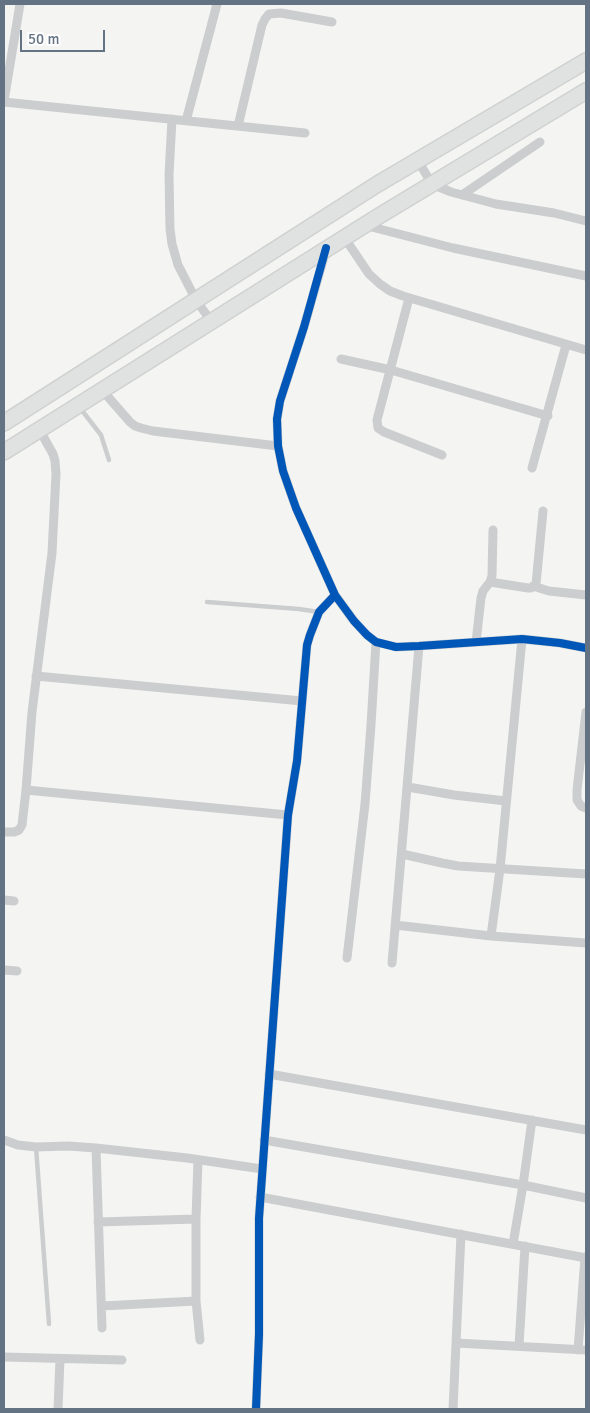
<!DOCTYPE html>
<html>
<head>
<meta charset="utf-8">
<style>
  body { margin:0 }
  #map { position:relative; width:590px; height:1413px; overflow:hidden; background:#f4f5f3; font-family:Signika,sans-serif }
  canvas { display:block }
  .frame { position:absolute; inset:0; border:5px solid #647383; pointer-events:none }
  .scale { position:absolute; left:20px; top:30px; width:85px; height:22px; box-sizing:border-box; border:2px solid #647383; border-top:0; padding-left:6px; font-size:15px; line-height:18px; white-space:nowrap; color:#647383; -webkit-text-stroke:4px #fff; paint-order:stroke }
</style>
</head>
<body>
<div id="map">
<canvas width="590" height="1413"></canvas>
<div class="frame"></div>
<div class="scale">50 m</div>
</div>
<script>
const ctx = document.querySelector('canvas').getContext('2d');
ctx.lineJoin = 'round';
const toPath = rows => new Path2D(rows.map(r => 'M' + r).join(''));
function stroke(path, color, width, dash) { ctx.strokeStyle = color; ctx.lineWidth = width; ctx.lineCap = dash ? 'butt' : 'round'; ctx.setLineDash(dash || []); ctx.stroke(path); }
const service = toPath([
  [80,408,101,435,109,460],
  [207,602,299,609,319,612],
  [36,1147,49,1324]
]);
const minor = toPath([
  [4,101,20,4],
  [4,102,305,133],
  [172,119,169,175,170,229,172,244,178,265,196,300,211,321],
  [186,121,217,4],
  [238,126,262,25,265,19,269,14,281,13,332,22],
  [418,161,432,184,451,192,496,204,554,213,586,221],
  [462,195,540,142],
  [364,225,453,248,586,276],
  [344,237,369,274,380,284,390,291,403,296,586,350],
  [326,250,304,327,280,401,277,419,278,446,283,471,296,508,335,595,354,621,367,635,376,642,396,647,419,646,522,639,560,643,586,648],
  [409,298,377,420,378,428,384,432,442,455],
  [341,359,391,370,548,416],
  [102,390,130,422,135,426,141,428,153,431,278,446],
  [532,468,566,345],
  [490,582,528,588,531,588,536,584,543,511],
  [533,586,549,591,586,595],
  [476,642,481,598,483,591,490,582,492,576,493,530],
  [36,676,302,701],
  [586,712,577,790,577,800,581,806,586,808],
  [408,787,454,795,506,801],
  [26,790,288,815],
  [4,832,14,832,19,830,22,825,26,790,32,712,52,553,56,474,55,461,53,454,39,429],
  [402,854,442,863,458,866,586,874],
  [4,900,14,901],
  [395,925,491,936,586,943],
  [491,936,500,869,522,639],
  [347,958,365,804,371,725,376,642],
  [392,963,419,646],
  [4,970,17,971],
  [269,1074,586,1130],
  [4,1140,18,1145,36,1147,68,1146,96,1148,187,1158,262,1169],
  [264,1140,523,1185,586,1198],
  [96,1148,102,1328],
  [198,1160,196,1219,196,1301,200,1340],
  [260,1197,586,1258],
  [98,1222,196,1219],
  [513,1244,523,1185,532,1120],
  [102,1306,196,1301],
  [456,1343,586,1350],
  [519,1346,525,1246],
  [578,1350,585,1257],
  [4,1357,122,1360],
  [58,1409,60,1359],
  [256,1409,259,1334,259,1218,288,815,297,761,307,645,310,635,319,612,335,595],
  [453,1409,461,1234]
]);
const trunk = toPath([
  [4,423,376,185,586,61],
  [4,452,379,216,586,91]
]);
const cycleway = toPath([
  [326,248,304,327,280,401,277,419,278,446,283,471,296,508,335,595,354,621,367,635,376,642,396,647,419,646,522,639,560,643,586,648],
  [256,1409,259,1334,259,1218,288,815,297,761,307,645,310,635,319,612,335,595]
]);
stroke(trunk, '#d0d1d1', 18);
stroke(service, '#cccdce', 4.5);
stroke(minor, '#cccdce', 9);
stroke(trunk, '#e0e1e1', 15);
stroke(cycleway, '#0057b8', 8);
</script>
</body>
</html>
